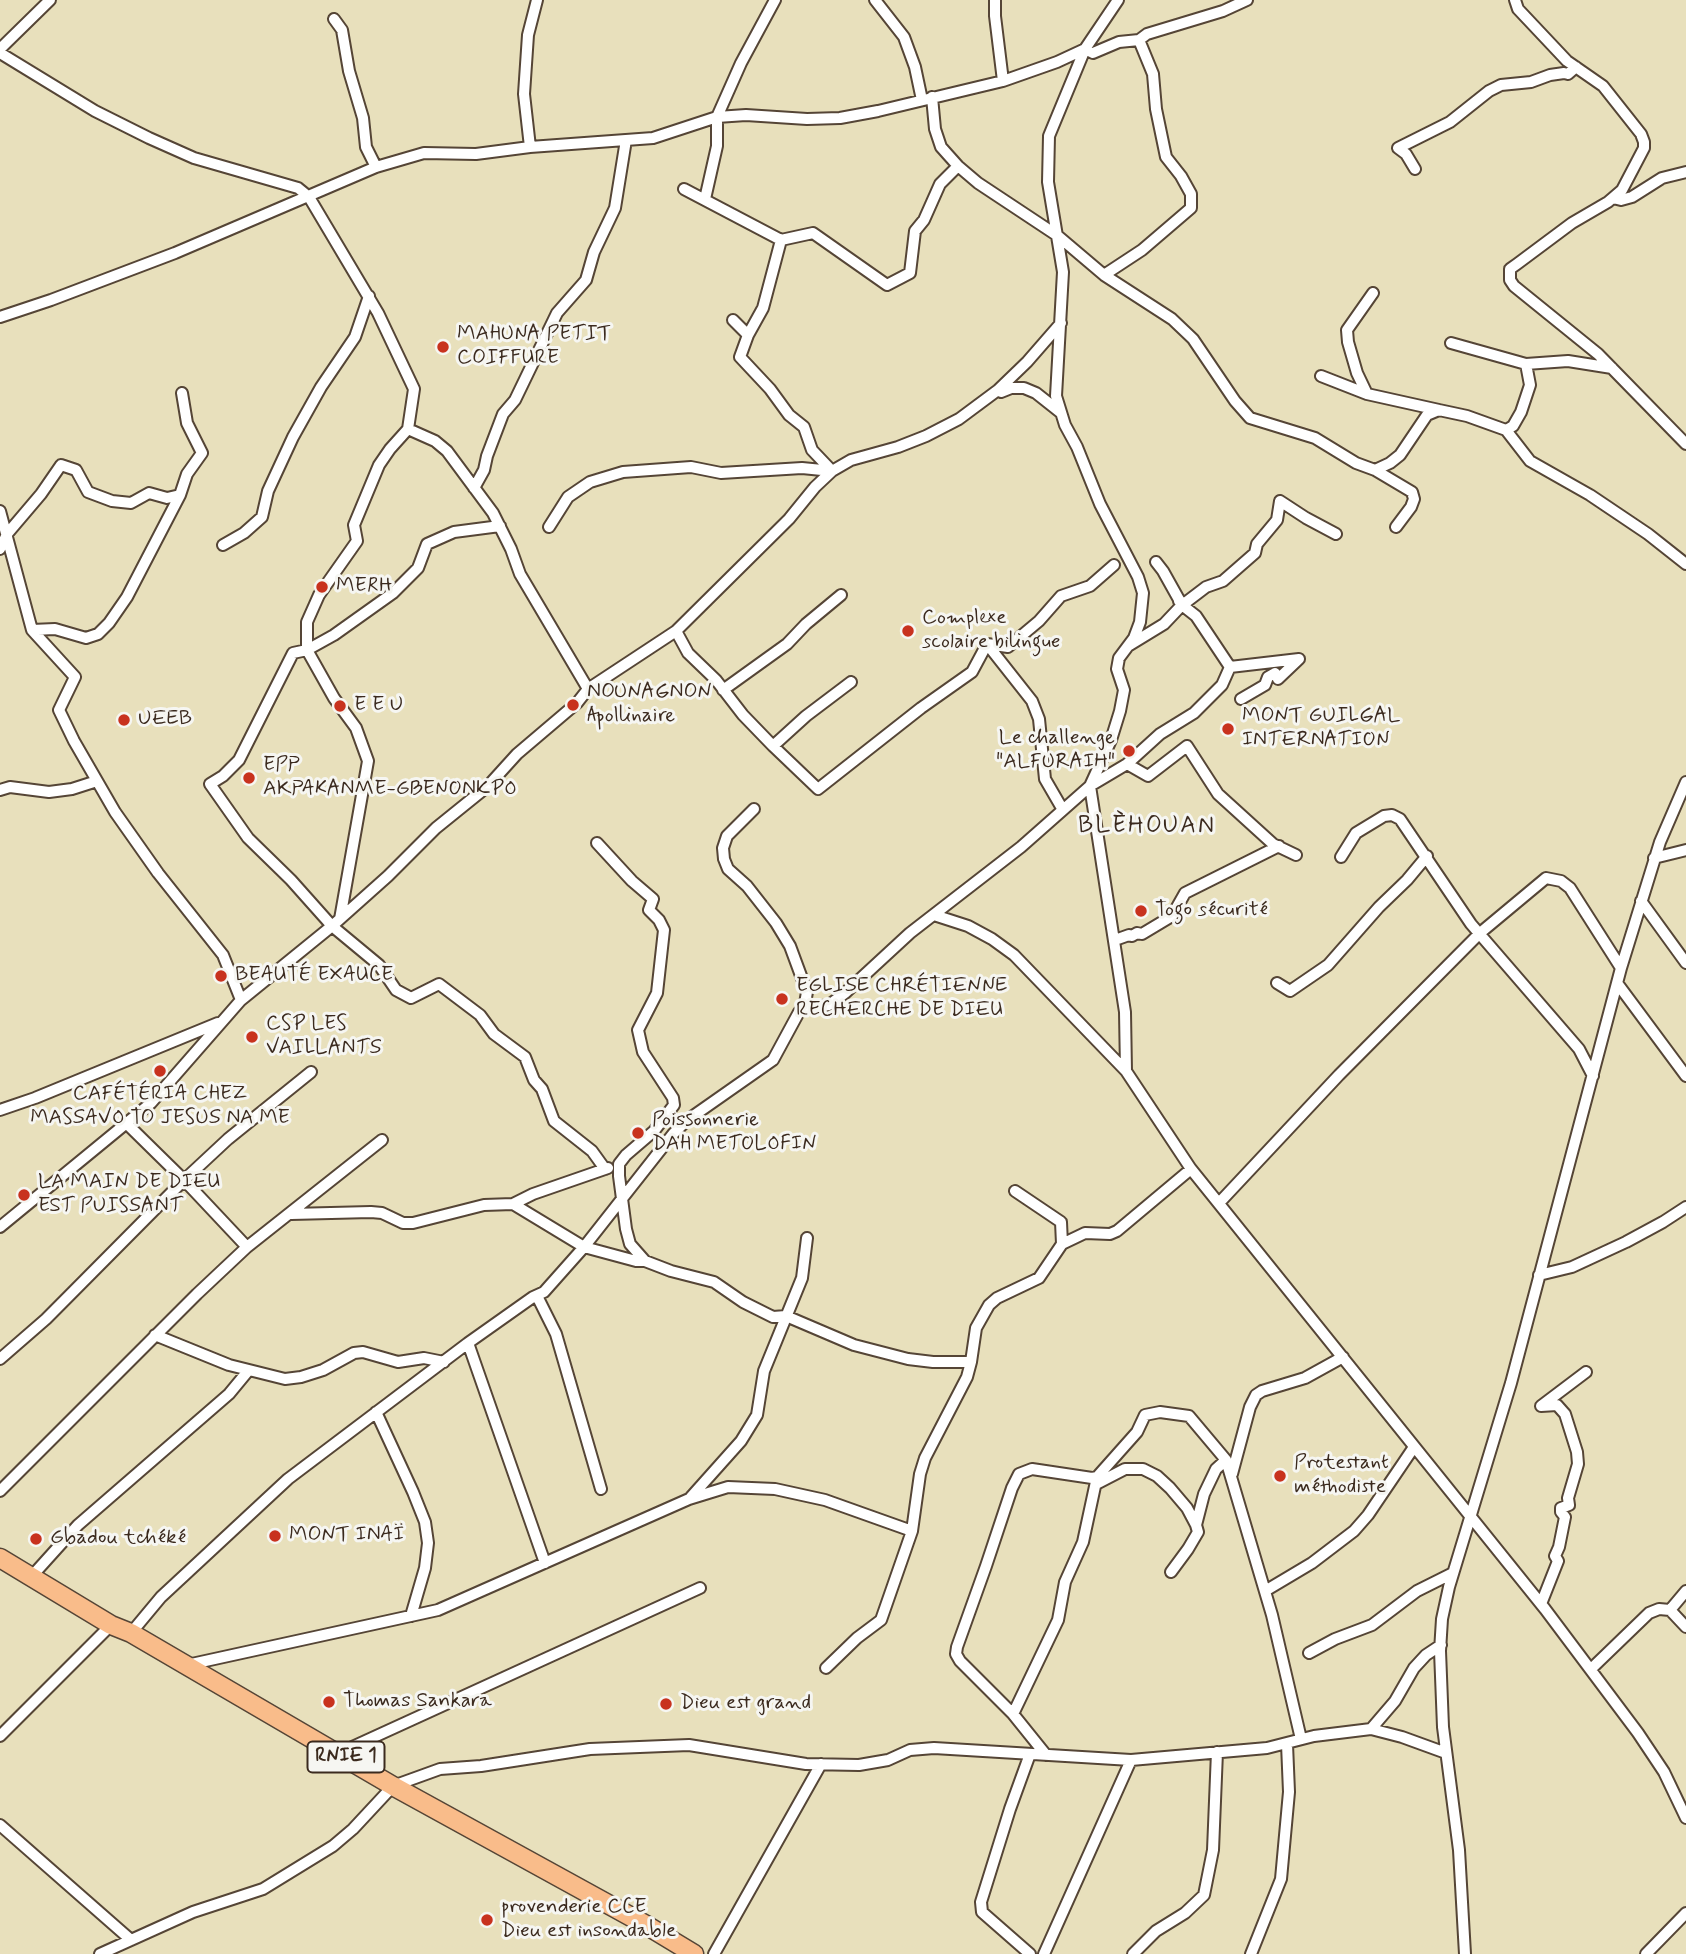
<!DOCTYPE html>
<html>
<head>
<meta charset="utf-8">
<style>
  body { margin:0 }
  canvas { display:block; background:#e8e0bc }
</style>
</head>
<body>
<canvas width="1686" height="1954"></canvas>
<script>
const ctx = document.querySelector('canvas').getContext('2d');
ctx.lineJoin = 'round';
const toPath = rows => new Path2D(rows.map(r => 'M' + r).join(''));
function stroke(path, color, width, dash) { ctx.strokeStyle = color; ctx.lineWidth = width; ctx.lineCap = dash ? 'butt' : 'round'; ctx.setLineDash(dash || []); ctx.stroke(path); }
function label(font, color, halo, rows, align = 'center') {
  ctx.font = font + ' Mynerve,sans-serif'; ctx.lineWidth = 6; ctx.setLineDash([]); ctx.textBaseline = 'middle'; ctx.strokeStyle = halo; ctx.fillStyle = color; for (const [text, x, y, turn = 0] of rows) {
    ctx.save(); ctx.translate(x, y); ctx.rotate((+turn || 0) * Math.PI / 180); ctx.textAlign = isNaN(turn) ? turn : align; if (halo) ctx.strokeText(text, 0, 0); ctx.fillText(text, 0, 0); ctx.restore();
  }
}
const minor = toPath([
  [875,0,904,37,915,67,922,100],
  [995,0,995,16,1003,81],
  [1118,0,1085,49,1049,136,1048,182,1063,272,1056,396,1065,425,1077,447,1100,504,1138,577,1143,593,1140,622,1134,638,1119,658,1117,669,1124,690,1120,711,1111,740,1090,786,1125,1012,1126,1071],
  [1515,0,1518,9,1567,61,1603,86,1641,134,1644,142,1644,148,1622,190,1608,202,1572,223,1517,264,1510,269,1510,280,1514,286,1598,354,1686,444],
  [334,19,342,30,349,71,363,118,366,147,376,167],
  [1139,40,1147,34,1223,11,1247,0],
  [0,49,50,0],
  [0,53,95,111,149,138,194,158,298,188,309,197,378,313,414,389,408,429,435,441,447,451,493,513,511,549,520,574,588,689],
  [932,97,935,129,941,147,958,166,978,183,1058,236,1104,275,1172,319,1193,339,1235,401,1250,418,1315,438,1356,463,1375,470,1390,463,1400,455,1427,415,1439,410,1467,416,1506,430,1513,426,1521,412,1530,385,1526,364],
  [530,147,524,94,528,35,537,0],
  [1415,169,1406,154,1398,148,1450,122,1489,91,1501,85,1531,82,1550,75,1564,73,1568,74,1576,67],
  [684,189,781,240],
  [1613,198,1621,200,1632,197,1662,178,1686,172],
  [705,199,717,146,717,117,741,63,775,0],
  [0,317,51,300,175,253,376,167,424,153,476,154,530,147,653,138,717,117,746,115,807,119,840,118,878,111,1003,81,1057,62,1085,49,1093,53,1119,42,1139,40,1153,74,1156,109,1166,157,1181,176,1191,194,1191,208,1142,250,1104,275],
  [748,335,763,308,781,240,813,233,887,285,910,273,915,231,924,220,940,184,958,166],
  [1451,343,1526,364,1568,361,1612,368],
  [1321,376,1367,394,1439,410],
  [1001,392,1011,388,1024,388,1036,393,1060,412],
  [1367,394,1357,373,1348,342,1347,330,1373,293],
  [408,429,390,449,379,465,354,525,357,541,319,595,307,622,307,650,293,653,239,760,223,776,210,784,248,838,291,880,332,926,379,965,396,990,411,998,439,984,480,1015,494,1034,525,1057,534,1080,542,1089,554,1121,592,1151,605,1169],
  [1506,430,1530,461,1590,495,1648,534,1686,564],
  [1375,470,1412,492,1414,499,1411,507,1396,527],
  [474,488,484,470,487,456,503,414,515,400,557,313,586,280,594,252,615,208,626,140],
  [0,511,32,630,75,677,59,710,74,741,115,812,158,873,223,955,241,1000],
  [549,527,568,497,590,482,623,472,691,467,721,473,802,468,832,471,812,450,804,427,789,415,770,389,740,357,748,335,733,320],
  [223,545,244,533,262,517,268,491,293,437,321,387,355,337,369,296],
  [0,549,7,534,41,494,61,465,76,470,88,492,112,501,131,503,149,493,167,498,180,495,187,474,202,453,187,423,182,393],
  [1156,562,1163,571,1182,605],
  [1179,601,1185,603,1206,587,1223,581,1255,553,1257,544,1277,520,1280,501,1306,518,1336,534],
  [32,630,55,629,86,638,98,634,109,623,127,597,180,495],
  [676,631,688,653,716,680,743,715,773,746,806,716,851,682],
  [987,644,1032,701,1039,719,1045,779,1063,810],
  [1230,667,1299,659,1278,679,1275,673,1268,677,1265,685,1241,699],
  [723,690,787,644,806,624,841,595],
  [773,746,818,789,921,708,972,672,987,644,1008,647,1039,621,1061,596,1090,586,1114,565],
  [1127,764,1148,776,1187,746,1218,794,1273,844,1296,855],
  [0,790,10,787,49,792,72,789,97,781],
  [754,809,727,836,723,848,724,859,728,869,747,886,776,923,790,946,807,992,804,1009],
  [597,843,632,881,653,899,649,910,659,920,664,930,657,993,638,1030,643,1052,673,1098,674,1105,654,1131,626,1155,619,1164,619,1176,626,1229,630,1244,645,1261,671,1271,714,1282,743,1302,773,1317,786,1316,854,1345,908,1359,933,1362,971,1362,976,1328,989,1305,997,1298,1039,1278,1062,1244,1085,1233,1110,1234,1117,1231,1191,1169],
  [1341,857,1356,833,1384,816,1392,815,1400,819,1471,924,1579,1049,1593,1076],
  [1654,858,1686,850],
  [1641,901,1686,963],
  [934,915,968,926,992,939,1014,955,1126,1071,1191,1169,1545,1609,1638,1733,1664,1772,1686,1818],
  [340,919,368,761,356,728,334,698,307,650,334,635,393,593,418,568,427,544,454,532,500,526],
  [1115,940,1129,935,1132,936,1137,933,1142,934,1172,916,1185,893,1279,846],
  [1277,983,1290,991,1328,965,1379,907,1407,880,1427,856],
  [1617,983,1686,1076],
  [0,1110,35,1098,218,1023],
  [1015,1191,1061,1222,1062,1244],
  [1219,1203,1339,1075,1480,933,1546,878,1561,881,1570,888,1621,968],
  [513,1204,584,1247,636,1261,645,1261],
  [291,1214,371,1212,382,1213,403,1223,413,1223,484,1205,513,1204,533,1194,608,1168],
  [0,1227,151,1103,241,1000,332,926,388,876,436,828,488,786,517,754,577,703,588,689,676,631,789,519,815,487,832,471,851,460,898,447,926,436,959,419,998,390,1027,362,1061,323],
  [247,1247,184,1180,228,1139,311,1072],
  [1539,1275,1572,1267,1626,1242,1663,1222,1686,1207],
  [537,1296,556,1334,601,1489],
  [155,1335,229,1365,285,1379,301,1377,323,1370,354,1353,363,1352,398,1362,424,1358,444,1362],
  [468,1343,545,1563],
  [0,1359,46,1319,184,1180,126,1123],
  [376,1412,413,1492,425,1522,428,1543,425,1568,411,1616],
  [1232,1474,1250,1407,1256,1395,1262,1391,1305,1378,1343,1357],
  [1098,1483,1125,1469,1143,1469,1157,1476,1170,1488,1187,1508,1196,1525],
  [0,1491,197,1294,247,1247,382,1140],
  [691,1497,741,1441,757,1415,764,1371,802,1278,807,1238],
  [1171,1572,1188,1549,1198,1532,1196,1525,1204,1494,1216,1469,1226,1460],
  [32,1576,78,1525,229,1394,248,1371],
  [1265,1591,1312,1563,1354,1531,1368,1515,1414,1447],
  [1541,1604,1558,1561,1555,1556,1559,1547,1565,1517,1561,1512,1561,1508,1569,1505,1568,1498,1578,1464,1577,1452,1565,1414,1557,1405,1541,1406,1586,1372],
  [1670,1610,1686,1591],
  [131,1633,161,1597,288,1479,468,1343,533,1297,544,1292,584,1247,673,1134,686,1121,773,1060,799,1012,804,1009,829,1005,845,993,910,933,1021,847,1090,786,1127,764,1160,734,1194,713,1222,685,1230,667,1196,616,1182,605,1164,624,1128,646],
  [1309,1653,1335,1639,1372,1625,1417,1591,1453,1573],
  [187,1665,438,1610,689,1499,728,1487,775,1489,825,1500,912,1531],
  [826,1668,857,1638,881,1620,912,1531,920,1474,925,1458,967,1377,971,1362],
  [1591,1669,1649,1613,1659,1609,1670,1610,1686,1627],
  [1013,1714,1058,1620,1065,1582,1083,1542,1097,1477],
  [1371,1729,1395,1701,1414,1668,1426,1655,1441,1645],
  [0,1736,111,1625],
  [339,1753,700,1588],
  [1046,1755,1013,1714,960,1661,956,1654,957,1647,986,1566,1012,1488,1019,1474,1032,1469,1092,1478,1097,1477,1137,1432,1145,1415,1160,1412,1189,1416,1226,1460,1272,1615,1301,1739],
  [0,1825,131,1940],
  [100,1954,193,1912,263,1889,333,1846,353,1829,393,1786,440,1769,481,1766,590,1749,689,1745,806,1764,859,1765,888,1760,910,1750,934,1748,1131,1760,1267,1748,1314,1736,1371,1729,1402,1737,1446,1753],
  [714,1954,821,1764],
  [1030,1954,982,1912,981,1902,1010,1809,1030,1754],
  [1044,1954,1131,1760],
  [1133,1954,1156,1931,1185,1913,1204,1895,1213,1850,1217,1752],
  [1251,1954,1281,1879,1289,1792,1287,1744],
  [1465,1954,1459,1850,1443,1727,1440,1651,1442,1619,1449,1587,1511,1383,1621,968,1660,842,1686,782],
  [1646,1954,1686,1913]
]);
const trunk = toPath([
  [0,1558,111,1625,131,1633,393,1786,646,1925,694,1954]
]);
const markers = [
  [443,347,7,"#c8321e"],
  [322,587,7,"#c8321e"],
  [908,631,7,"#c8321e"],
  [573,705,7,"#c8321e"],
  [340,706,7,"#c8321e"],
  [124,720,7,"#c8321e"],
  [1228,729,7,"#c8321e"],
  [1129,751,7,"#c8321e"],
  [249,778,7,"#c8321e"],
  [1141,911,7,"#c8321e"],
  [221,976,7,"#c8321e"],
  [782,999,7,"#c8321e"],
  [252,1037,7,"#c8321e"],
  [160,1071,7,"#c8321e"],
  [638,1133,7,"#c8321e"],
  [24,1195,7,"#c8321e"],
  [1280,1476,7,"#c8321e"],
  [275,1536,7,"#c8321e"],
  [36,1539,7,"#c8321e"],
  [329,1702,7,"#c8321e"],
  [666,1704,7,"#c8321e"],
  [487,1920,7,"#c8321e"]
];
const shields = [
  [346,1757,77]
];
const shieldNames = [
  ["RNIE 1",346,1757]
];
const poiNames = [
  ["MAHUNA PETIT",457,335],
  ["COIFFURE",457,359],
  ["MERH",336,587],
  ["Complexe",922,619],
  ["scolaire bilingue",922,643],
  ["NOUNAGNON",587,693],
  ["Apollinaire",587,717],
  ["E E U",354,706],
  ["MONT GUILGAL",1242,717],
  ["INTERNATION",1242,741],
  ["UEEB",138,720],
  ["Le challenge",1115,739,"right"],
  ["\"ALFURAIH\"",1115,763,"right"],
  ["EPP",263,766],
  ["AKPAKANME-GBENONKPO",263,790],
  ["Togo sécurité",1155,911],
  ["BEAUTÉ EXAUCE",235,976],
  ["EGLISE CHRÉTIENNE",796,987],
  ["RECHERCHE DE DIEU",796,1011],
  ["CSP LES",266,1025],
  ["VAILLANTS",266,1049],
  ["CAFÉTÉRIA CHEZ",160,1095,"center"],
  ["MASSAVO TO JESUS NA ME",160,1119,"center"],
  ["Poissonnerie",652,1121],
  ["DAH METOLOFIN",652,1145],
  ["LA MAIN DE DIEU",38,1183],
  ["EST PUISSANT",38,1207],
  ["Protestant",1294,1464],
  ["méthodiste",1294,1488],
  ["MONT INAÏ",289,1536],
  ["Gbadou tchéké",50,1539],
  ["Thomas Sankara",343,1702],
  ["Dieu est grand",680,1704],
  ["provenderie CCE",501,1908],
  ["Dieu est insondable",501,1932]
];
const quarterNames = [
  ["BLÈHOUAN",1147,827]
];
stroke(minor, '#554536', 14);
stroke(trunk, '#554536', 21);
stroke(minor, '#fff', 10);
stroke(trunk, '#f9bc8a', 18);
for (const [x, y, r, color] of markers) { const dot = new Path2D(); dot.arc(x, y, r, 0, 2 * Math.PI); ctx.fillStyle = color; ctx.fill(dot); stroke(dot, '#f6f6f2', 2.5); }
for (const [x, y, w] of shields) { const box = new Path2D(); box.roundRect(x - w / 2, y - 15.5, w, 31, 5); ctx.fillStyle = '#f6f6f2'; ctx.fill(box); stroke(box, '#3b2a1e', 2); }
label('bold 19px', '#3b2a1e', null, shieldNames);
label('21px', '#3b2a1e', '#f6f6f2', poiNames, 'left');
ctx.letterSpacing = '2px';
label('24px', '#3b2a1e', '#f6f6f2', quarterNames);
ctx.letterSpacing = '0px';
</script>
</body>
</html>
